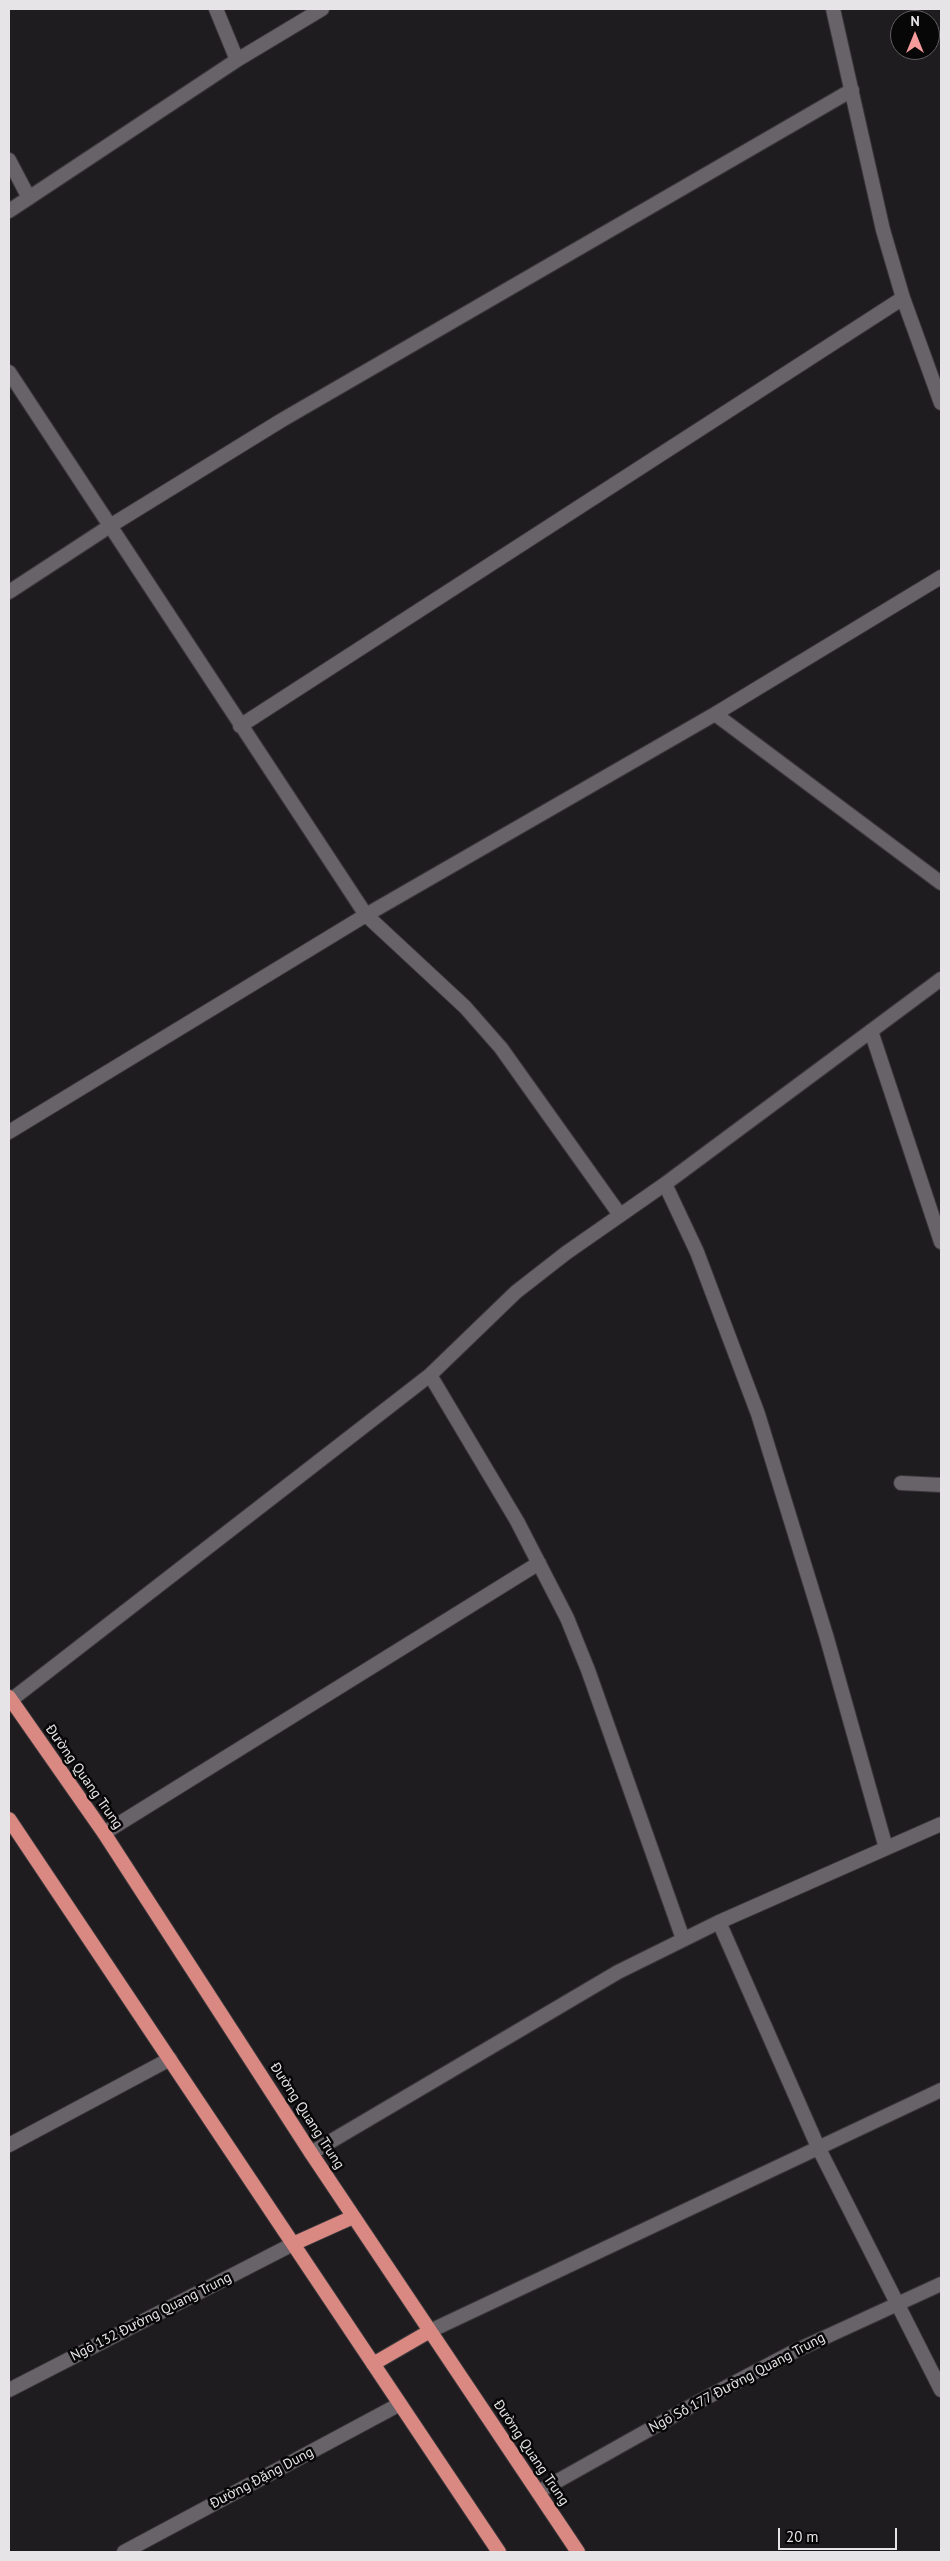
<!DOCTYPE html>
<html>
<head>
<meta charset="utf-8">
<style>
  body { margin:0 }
  #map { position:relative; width:950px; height:2561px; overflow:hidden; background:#1f1c20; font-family:"PT Sans",sans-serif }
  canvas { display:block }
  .frame { position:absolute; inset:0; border:10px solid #e6e4e6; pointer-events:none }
  .north { position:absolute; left:890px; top:10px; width:50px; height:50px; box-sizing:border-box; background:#080708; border:1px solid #615f61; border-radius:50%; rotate:0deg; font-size:14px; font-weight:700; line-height:20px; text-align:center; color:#e6e4e6 }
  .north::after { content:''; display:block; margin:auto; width:18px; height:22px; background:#f59b9c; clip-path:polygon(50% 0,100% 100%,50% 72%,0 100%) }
  .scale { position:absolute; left:778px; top:2528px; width:119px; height:22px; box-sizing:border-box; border:2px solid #e6e4e6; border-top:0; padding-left:6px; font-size:15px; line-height:18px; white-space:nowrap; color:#e6e4e6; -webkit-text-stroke:4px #080708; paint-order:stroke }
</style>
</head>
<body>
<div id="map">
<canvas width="950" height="2561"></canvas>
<div class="frame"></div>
<div class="north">N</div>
<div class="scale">20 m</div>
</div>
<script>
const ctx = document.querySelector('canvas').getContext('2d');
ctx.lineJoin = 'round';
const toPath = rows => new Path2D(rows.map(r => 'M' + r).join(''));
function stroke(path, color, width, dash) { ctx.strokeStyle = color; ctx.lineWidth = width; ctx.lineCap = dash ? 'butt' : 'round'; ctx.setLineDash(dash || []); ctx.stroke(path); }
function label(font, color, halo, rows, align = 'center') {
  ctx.font = font + ' "PT Sans",sans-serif'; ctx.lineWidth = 5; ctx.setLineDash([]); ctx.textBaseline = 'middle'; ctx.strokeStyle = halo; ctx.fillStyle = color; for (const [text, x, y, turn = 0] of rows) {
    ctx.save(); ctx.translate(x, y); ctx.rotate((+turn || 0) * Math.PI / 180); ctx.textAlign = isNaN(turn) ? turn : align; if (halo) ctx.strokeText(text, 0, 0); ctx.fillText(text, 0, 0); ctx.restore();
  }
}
const minor = toPath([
  [216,9,237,60],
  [833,9,883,230,903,298,941,403],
  [9,160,29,198],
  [9,211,237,60,322,9],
  [9,372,366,915,465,1007,501,1048,620,1215],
  [9,592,110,526,282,420,852,90],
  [715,714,941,883],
  [240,726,903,298],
  [871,1031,941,1242],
  [9,1132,366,915,715,714,941,577],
  [665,1184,697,1252,758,1414,826,1635,886,1848],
  [430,1375,517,1521,567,1618,588,1670,683,1939],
  [901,1483,941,1485],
  [11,1700,430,1375,516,1292,566,1253,665,1184,941,979],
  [104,1833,539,1563],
  [719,1922,818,2147,941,2390],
  [9,2145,170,2059],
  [311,2153,618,1972,719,1922,941,1824],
  [430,2331,941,2090],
  [9,2390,293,2244],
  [538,2492,700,2401,793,2352,941,2284],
  [124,2552,400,2404]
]);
const trunk = toPath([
  [9,1697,104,1833,311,2153,578,2552],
  [9,1819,499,2552],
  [293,2244,353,2217],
  [373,2364,430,2331]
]);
const streetNames = [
  ["Đường Quang Trung",84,1777,55],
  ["Đường Quang Trung",307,2116,57],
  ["Ngõ 132 Đường Quang Trung",151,2317,-27],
  ["Ngõ Số 177 Đường Quang Trung",737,2383,-28],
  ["Đường Quang Trung",531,2453,56],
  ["Đường Đặng Dung",262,2478,-28]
];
stroke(minor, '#3a373a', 16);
stroke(trunk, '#3a373a', 16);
stroke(minor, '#676368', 14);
stroke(trunk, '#da8882', 14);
label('14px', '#e6e4e6', '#080708', streetNames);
</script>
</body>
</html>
